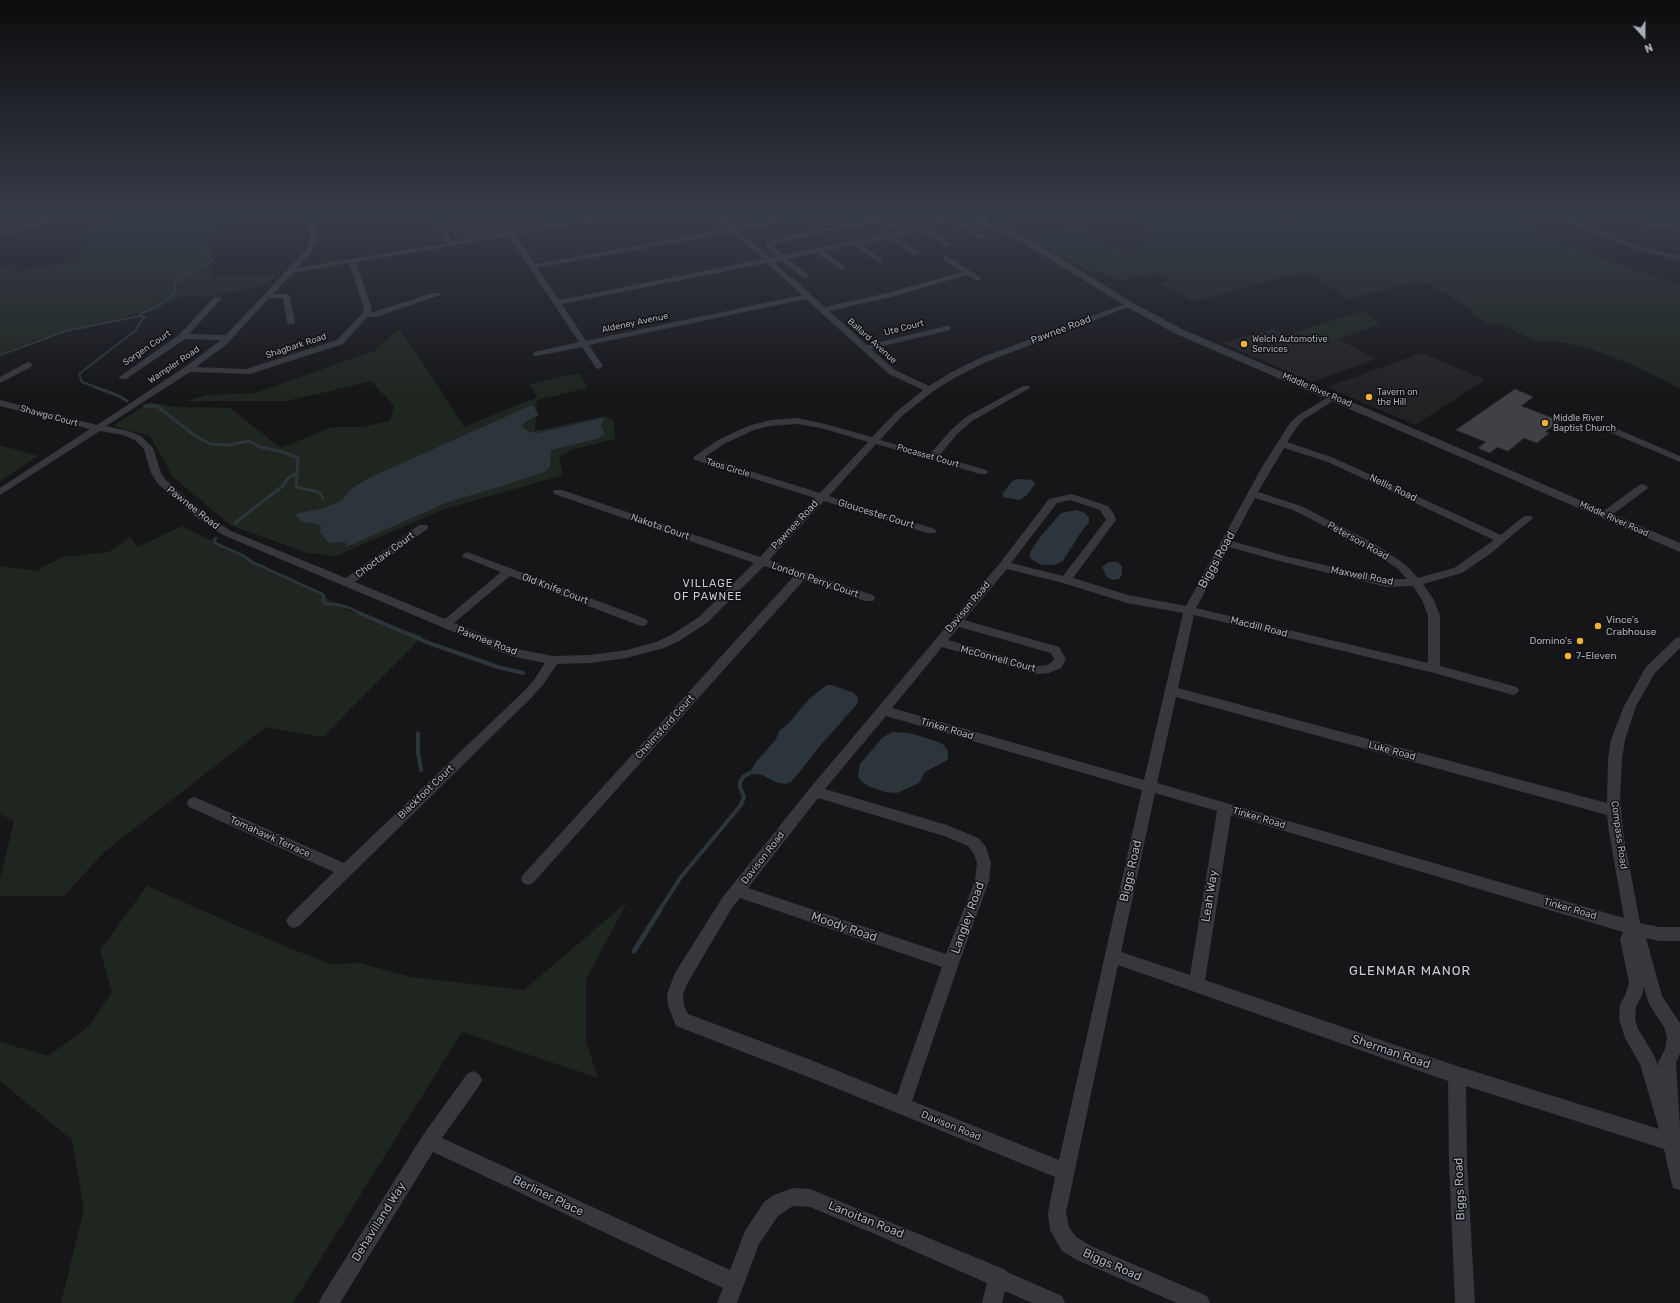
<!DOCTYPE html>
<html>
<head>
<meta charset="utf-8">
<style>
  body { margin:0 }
  #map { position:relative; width:1680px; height:1303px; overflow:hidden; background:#161618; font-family:Rubik,sans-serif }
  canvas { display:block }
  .north { position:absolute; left:1624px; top:16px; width:40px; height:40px; -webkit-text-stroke:3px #111113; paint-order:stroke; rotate:159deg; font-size:11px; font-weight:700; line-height:16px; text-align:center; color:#a8adb8 }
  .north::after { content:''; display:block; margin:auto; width:14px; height:18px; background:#a8adb8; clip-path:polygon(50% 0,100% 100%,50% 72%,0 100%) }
</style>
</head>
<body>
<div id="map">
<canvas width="1680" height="1303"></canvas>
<div class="north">N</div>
</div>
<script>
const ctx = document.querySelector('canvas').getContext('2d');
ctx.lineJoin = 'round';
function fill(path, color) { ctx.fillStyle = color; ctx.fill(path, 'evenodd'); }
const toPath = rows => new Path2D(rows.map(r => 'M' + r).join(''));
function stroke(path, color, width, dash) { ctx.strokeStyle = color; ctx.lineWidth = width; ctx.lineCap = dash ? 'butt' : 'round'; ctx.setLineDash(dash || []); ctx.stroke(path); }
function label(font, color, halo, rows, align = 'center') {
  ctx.font = font + ' Rubik,sans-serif'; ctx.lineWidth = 3; ctx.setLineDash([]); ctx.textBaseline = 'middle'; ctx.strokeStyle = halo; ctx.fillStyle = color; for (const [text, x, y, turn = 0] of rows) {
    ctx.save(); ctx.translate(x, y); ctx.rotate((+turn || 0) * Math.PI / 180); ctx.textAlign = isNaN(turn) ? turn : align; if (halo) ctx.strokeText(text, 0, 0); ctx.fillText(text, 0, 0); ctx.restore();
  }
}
const built = toPath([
  [6,216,62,216,0,230,0,218],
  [94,216,148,216,93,226],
  [444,216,548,216,554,225,459,240,455,239],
  [1273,329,1286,335,1295,332,1321,346,1340,340,1376,359,1312,382,1221,343],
  [1422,353,1485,380,1415,425,1327,387]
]);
const green = toPath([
  [148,216,238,216,233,221,217,226,209,238,202,243,202,248,214,249,209,260,214,277,276,274,266,285,207,297,183,296,158,308,37,339,0,354,0,268,14,265,13,271,77,262,90,253,85,250,89,227],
  [1136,216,1254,216,1275,226,1292,225,1324,216,1503,216,1570,247,1680,285,1680,389,1631,364,1588,348,1555,341,1539,342,1498,323,1491,325,1478,318,1465,305,1422,281,1348,299,1306,271,1194,302,1162,284,1171,281,1155,272,1120,281,1101,272,1088,271,1033,239,1077,226,1120,251,1131,252,1151,236,1147,224],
  [1363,311,1380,324,1321,346,1295,332],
  [399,329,435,381,464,427,537,397,530,384,579,373,588,388,537,400,535,431,605,416,614,421,615,439,571,450,559,457,563,475,442,510,336,556,308,553,230,525,173,477,150,436,113,426,150,402,177,407,230,408,281,448,332,427,362,427,390,421,394,406,371,381,287,401,186,401,205,395,255,393,374,351],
  [0,445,38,456,0,481],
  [182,526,325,597,341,608,423,636,323,737,266,727,104,852,64,896,0,896,0,879,14,821,0,814,0,566,36,571,62,557,109,552,130,537,138,547],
  [147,886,279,944,331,964,359,963,411,977,524,990,627,902,586,980,586,1042,598,1078,462,1032,293,1303,61,1303,84,1209,72,1140,0,1081,0,1042,48,1056,89,1026,112,992,100,950]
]);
const water = toPath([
  [532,405,539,415,527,421,521,426,530,432,538,433,601,418,604,419,601,425,605,434,597,439,551,450,550,467,544,472,502,486,448,502,346,547,344,547,347,544,344,542,333,543,328,542,320,532,321,526,317,524,302,522,295,514,323,508,336,503,342,500,352,488,371,477],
  [1018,479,1032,480,1035,484,1027,495,1020,500,1003,497,1003,493,1012,481],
  [1076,510,1085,513,1089,518,1089,522,1079,535,1063,561,1054,565,1041,565,1030,558,1030,552,1041,536,1061,513],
  [1109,562,1117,562,1122,566,1122,575,1119,579,1113,580,1107,577,1102,567],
  [827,685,832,685,854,693,858,698,857,704,820,746,798,774,791,782,786,784,778,783,762,775,752,774,750,772,756,762,776,739,779,731,788,724,809,699],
  [892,732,909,733,936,741,944,745,948,751,948,758,946,761,925,772,919,783,897,793,885,792,868,786,862,782,858,777,860,764,882,738]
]);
const streamFar3 = toPath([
  [0,355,66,331,139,316,142,313,157,307,174,293,175,282,184,277,188,272,214,260,204,254,202,245,211,236,219,216],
  [98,388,82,382,79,374,136,330,140,322,145,317,139,316]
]);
const streamFar2 = toPath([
  [95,387,119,396,127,401],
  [144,406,157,406,194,435,210,444,229,445,249,441,260,447,283,452,298,458,296,487,319,492,323,498],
  [235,523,284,485,287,479,296,473],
  [216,538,214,541,215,543,242,555,252,562,322,594,324,596,323,601,326,604,334,604,350,608,361,614]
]);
const streamFar1 = toPath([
  [359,613,429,643,498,667,523,673],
  [418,733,418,752,421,770],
  [659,911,681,877,741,805,744,797,740,787,740,782,743,777,750,773]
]);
const stream = toPath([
  [634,951,660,910]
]);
const building = toPath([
  [1515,389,1533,397,1521,406,1560,421,1545,432,1549,433,1537,443,1524,438,1508,451,1497,447,1490,453,1478,448,1486,442,1456,430,1515,389]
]);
const minor = toPath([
  [65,216,77,216,0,236,0,232,65,216],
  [307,216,313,216,317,239,312,251,297,268,447,243,433,216,439,216,453,242,603,216,620,216,515,235,535,264,729,229,716,216,723,216,736,227,796,216,811,216,739,231,770,258,776,257,765,246,767,243,784,237,868,220,892,222,911,230,930,225,936,220,925,216,948,216,946,219,964,224,986,238,981,239,960,226,942,222,934,227,929,229,950,244,950,246,946,246,922,231,896,237,917,251,917,255,914,255,890,238,861,244,882,259,882,263,879,263,855,245,824,251,844,266,844,270,841,270,817,253,787,259,807,274,808,276,804,278,780,260,774,262,825,307,887,293,963,272,944,260,943,258,947,256,980,277,981,279,977,281,967,275,891,297,829,311,867,345,947,326,950,326,950,330,871,349,895,370,929,386,950,373,980,358,1127,303,1133,303,1134,305,986,362,956,377,932,392,902,416,880,440,930,454,951,430,966,417,1023,386,1029,386,1030,388,972,421,957,434,939,456,986,470,988,472,986,474,980,474,876,444,829,496,935,529,936,531,935,533,927,533,824,501,769,560,873,595,875,598,873,601,865,601,804,580,533,883,528,885,523,883,521,879,523,875,794,576,764,566,707,623,679,641,664,648,627,658,590,663,557,664,542,686,531,698,299,926,294,928,289,926,286,921,289,916,334,872,189,807,187,803,189,799,194,797,199,799,344,863,523,692,534,680,545,663,511,656,223,535,196,517,158,484,151,473,144,449,135,440,123,435,100,431,0,495,0,488,90,429,0,406,0,400,97,425,185,367,221,340,185,339,126,379,120,379,119,377,180,334,214,297,220,297,221,299,189,334,226,335,307,249,311,239,307,216],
  [868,224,891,226,903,231,783,255,773,246,773,244,785,241,868,224],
  [733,232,763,259,559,300,537,268,733,232],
  [509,236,579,342,534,352,533,354,534,356,537,356,582,347,596,368,599,369,603,366,589,345,806,299,889,374,923,390,896,412,872,437,825,424,797,418,770,420,748,426,718,440,695,456,693,458,695,460,815,498,760,557,562,490,554,490,553,492,554,494,754,563,699,617,671,635,656,642,627,650,590,655,553,656,517,649,454,623,510,576,638,625,642,626,646,625,648,622,646,619,467,552,462,555,463,557,501,572,445,619,355,582,427,529,428,527,427,525,419,525,346,578,231,531,204,513,166,480,161,473,153,448,141,436,128,431,106,426,190,372,250,374,343,344,367,317,376,317,440,295,439,293,433,293,370,313,372,309,356,262,509,236],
  [349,263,364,309,362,314,337,340,246,369,196,367,227,344,269,298,283,298,287,322,288,324,294,324,295,322,290,296,286,294,273,294,293,273,349,263],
  [767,263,802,295,586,341,562,304,767,263],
  [797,424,821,428,868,442,820,493,705,457,724,444,754,430,770,426,797,424],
  [985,216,993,216,983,223,979,223,979,221,985,216],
  [1554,216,1564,216,1642,247,1680,256,1680,260,1638,250,1554,216],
  [1680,221,1680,225,1646,229,1643,227,1646,225,1680,221],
  [28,362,31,363,32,365,31,367,0,383,0,377,28,362],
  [1333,394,1336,395,1337,397,1336,399,1303,420,1297,427,1287,442,1334,458,1501,535,1524,516,1532,516,1533,518,1490,554,1462,573,1423,584,1434,600,1440,616,1440,666,1517,687,1519,690,1517,693,1513,695,1434,673,1194,615,1178,688,1607,803,1608,759,1611,740,1624,706,1646,667,1676,638,1680,637,1680,648,1655,673,1636,706,1625,740,1622,759,1620,798,1623,832,1640,923,1659,927,1680,927,1680,941,1659,941,1646,938,1662,996,1680,1023,1680,1053,1676,1063,1680,1127,1680,1190,1673,1188,1671,1181,1664,1149,1466,1086,1467,1162,1475,1303,1455,1303,1449,1162,1448,1081,1118,965,1066,1213,1069,1227,1076,1237,1091,1246,1207,1296,1210,1303,1177,1303,1077,1260,1062,1251,1050,1230,1048,1213,1055,1177,811,1078,676,1026,668,1006,667,994,675,973,722,898,810,788,1000,563,1049,499,1071,494,1075,495,1108,506,1114,514,1116,520,1073,578,1128,595,1186,606,1262,467,1290,423,1297,416,1333,394],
  [1284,448,1328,462,1494,540,1454,568,1418,578,1406,565,1375,544,1301,506,1258,492,1284,448],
  [1255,498,1293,510,1367,548,1398,569,1407,579,1387,579,1285,556,1232,541,1255,498],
  [1070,500,1100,510,1106,520,1063,576,1011,563,1057,503,1070,500],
  [1229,547,1283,562,1387,587,1413,586,1422,600,1428,616,1428,663,1196,608,1229,547],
  [1007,569,1063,583,1127,603,1183,613,1144,780,892,708,942,647,1037,674,1049,673,1061,668,1066,659,1059,647,964,620,1007,569],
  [959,627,1051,653,1054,659,1052,662,1047,665,1037,666,948,640,959,627],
  [1176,697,1607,815,1609,832,1624,918,1157,783,1176,697],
  [886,716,1142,790,1059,1160,912,1101,959,963,989,881,991,863,986,847,978,838,947,825,825,789,886,716],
  [1155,793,1217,811,1190,975,1121,952,1155,793],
  [818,798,944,836,968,846,974,854,977,863,975,881,946,954,748,888,818,798],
  [1231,815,1623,932,1620,939,1629,982,1626,993,1620,1005,1619,1019,1625,1038,1640,1064,1659,1129,1457,1066,1205,980,1231,815],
  [740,898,942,967,897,1095,811,1060,688,1014,684,1006,683,994,688,982,732,908,740,898],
  [1644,987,1649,1004,1664,1027,1667,1038,1665,1049,1658,1063,1659,1068,1654,1055,1638,1029,1635,1019,1636,1007,1642,995,1644,987],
  [1610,426,1680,456,1680,462,1607,431,1605,429,1610,426],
  [1643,484,1648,487,1647,489,1609,517,1601,517,1600,515,1601,513,1639,485,1643,484],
  [473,1071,479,1074,482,1080,479,1086,442,1138,730,1270,745,1231,764,1202,774,1195,793,1188,810,1189,1006,1270,1007,1272,1062,1296,1065,1303,1032,1303,1005,1291,1002,1303,982,1303,987,1283,875,1234,810,1207,793,1206,778,1216,759,1244,737,1303,717,1303,723,1288,433,1152,340,1303,319,1303,322,1296,423,1135,467,1074,473,1071]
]);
const tertiary = toPath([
  [958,216,971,216,996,224,1028,238,1133,303,1182,329,1680,543,1680,552,1174,333,1127,307,1022,242,958,216]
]);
const markers = [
  [1244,344,4,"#f2b134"],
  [1369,397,4,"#f2b134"],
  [1545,423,4,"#f2b134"],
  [1598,626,4,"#f2b134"],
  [1580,641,4,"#f2b134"],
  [1568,656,4,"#f2b134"]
];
const farStreetnames = [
  ["Aldeney Avenue",635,323,-12],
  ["Ute Court",904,328,-14],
  ["Ballard Avenue",872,341,42],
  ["Shagbark Road",296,346,-18],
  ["Sorgen Court",147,348,-34],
  ["Wampler Road",174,365,-34],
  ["Middle River Road",1317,390,23],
  ["Shawgo Court",49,416,15],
  ["Pocasset Court",928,456,16],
  ["Taos Circle",728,468,17],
  ["Middle River Road",1614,519,24]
];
const farPoinames = [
  ["Welch Automotive",1252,339],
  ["Services",1252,349],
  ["Tavern on",1377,392],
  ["the Hill",1377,402],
  ["Middle River",1553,418],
  ["Baptist Church",1553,428]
];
const streetNames = [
  ["Pawnee Road",1061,330,-21],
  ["Nellis Road",1393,488,25],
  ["Pawnee Road",193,508,38],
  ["Gloucester Court",876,514,17],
  ["Pawnee Road",795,525,-47],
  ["Nakota Court",660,527,19],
  ["Peterson Road",1358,541,29],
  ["Choctaw Court",385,555,-36],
  ["Maxwell Road",1362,576,11],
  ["London Perry Court",815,580,19],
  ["Old Knife Court",555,589,21],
  ["Davison Road",968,607,-50],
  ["Macdill Road",1259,627,14],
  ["Pawnee Road",487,641,21],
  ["McConnell Court",998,659,15],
  ["Chelmsford Court",665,727,-48],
  ["Tinker Road",947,729,16],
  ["Luke Road",1392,751,15],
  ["Blackfoot Court",426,792,-44],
  ["Tinker Road",1259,818,16],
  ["Compass Road",1619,835,82],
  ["Tomahawk Terrace",270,837,24],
  ["Davison Road",763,858,-52],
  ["Tinker Road",1570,909,16],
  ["Davison Road",951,1126,22]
];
const poiNames = [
  ["Vince’s",1606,620],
  ["Crabhouse",1606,632],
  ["Domino's",1572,641,"right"],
  ["7-Eleven",1576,656]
];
const neighbourhoodNames = [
  ["VILLAGE",708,584],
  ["OF PAWNEE",708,597]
];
const nearStreetnames = [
  ["Biggs Road",1217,560,-61],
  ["Biggs Road",1131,871,-77],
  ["Leah Way",1210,896,-81],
  ["Langley Road",968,918,-70],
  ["Moody Road",844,927,19],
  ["Sherman Road",1391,1052,19],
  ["Biggs Road",1460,1189,-92],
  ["Berliner Place",548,1196,26],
  ["Lanoitan Road",866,1220,22],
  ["Dehavilland Way",379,1222,-58],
  ["Biggs Road",1112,1265,24]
];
const nearNeighbourhoodnames = [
  ["GLENMAR MANOR",1410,971]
];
fill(built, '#222225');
fill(green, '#1e261f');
fill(water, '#2c353c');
stroke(streamFar3, '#2c353c', 2);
stroke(streamFar2, '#2c353c', 3);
stroke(streamFar1, '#2c353c', 4);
stroke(stream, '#2c353c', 5);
fill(building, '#404145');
stroke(building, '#303034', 1);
fill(minor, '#37383d');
fill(tertiary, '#37383d');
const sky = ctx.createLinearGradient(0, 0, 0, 399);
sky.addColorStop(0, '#0c0c0d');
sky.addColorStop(0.54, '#363c48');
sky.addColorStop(1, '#363c4800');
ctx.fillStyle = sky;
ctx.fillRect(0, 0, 1680, 399);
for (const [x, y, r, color] of markers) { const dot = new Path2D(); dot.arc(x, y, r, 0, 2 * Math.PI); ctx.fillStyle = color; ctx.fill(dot); stroke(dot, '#111113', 1.5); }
label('9px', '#a8adb8', '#111113', farStreetnames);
label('9px', '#a8adb8', '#111113', farPoinames, 'left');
label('10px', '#a8adb8', '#111113', streetNames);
label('10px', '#a8adb8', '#111113', poiNames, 'left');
ctx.letterSpacing = '1px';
label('11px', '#c9ccd4', '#111113', neighbourhoodNames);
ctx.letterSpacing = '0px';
label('12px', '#a8adb8', '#111113', nearStreetnames);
ctx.letterSpacing = '1px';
label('13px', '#c9ccd4', '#111113', nearNeighbourhoodnames);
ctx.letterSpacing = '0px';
</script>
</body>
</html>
